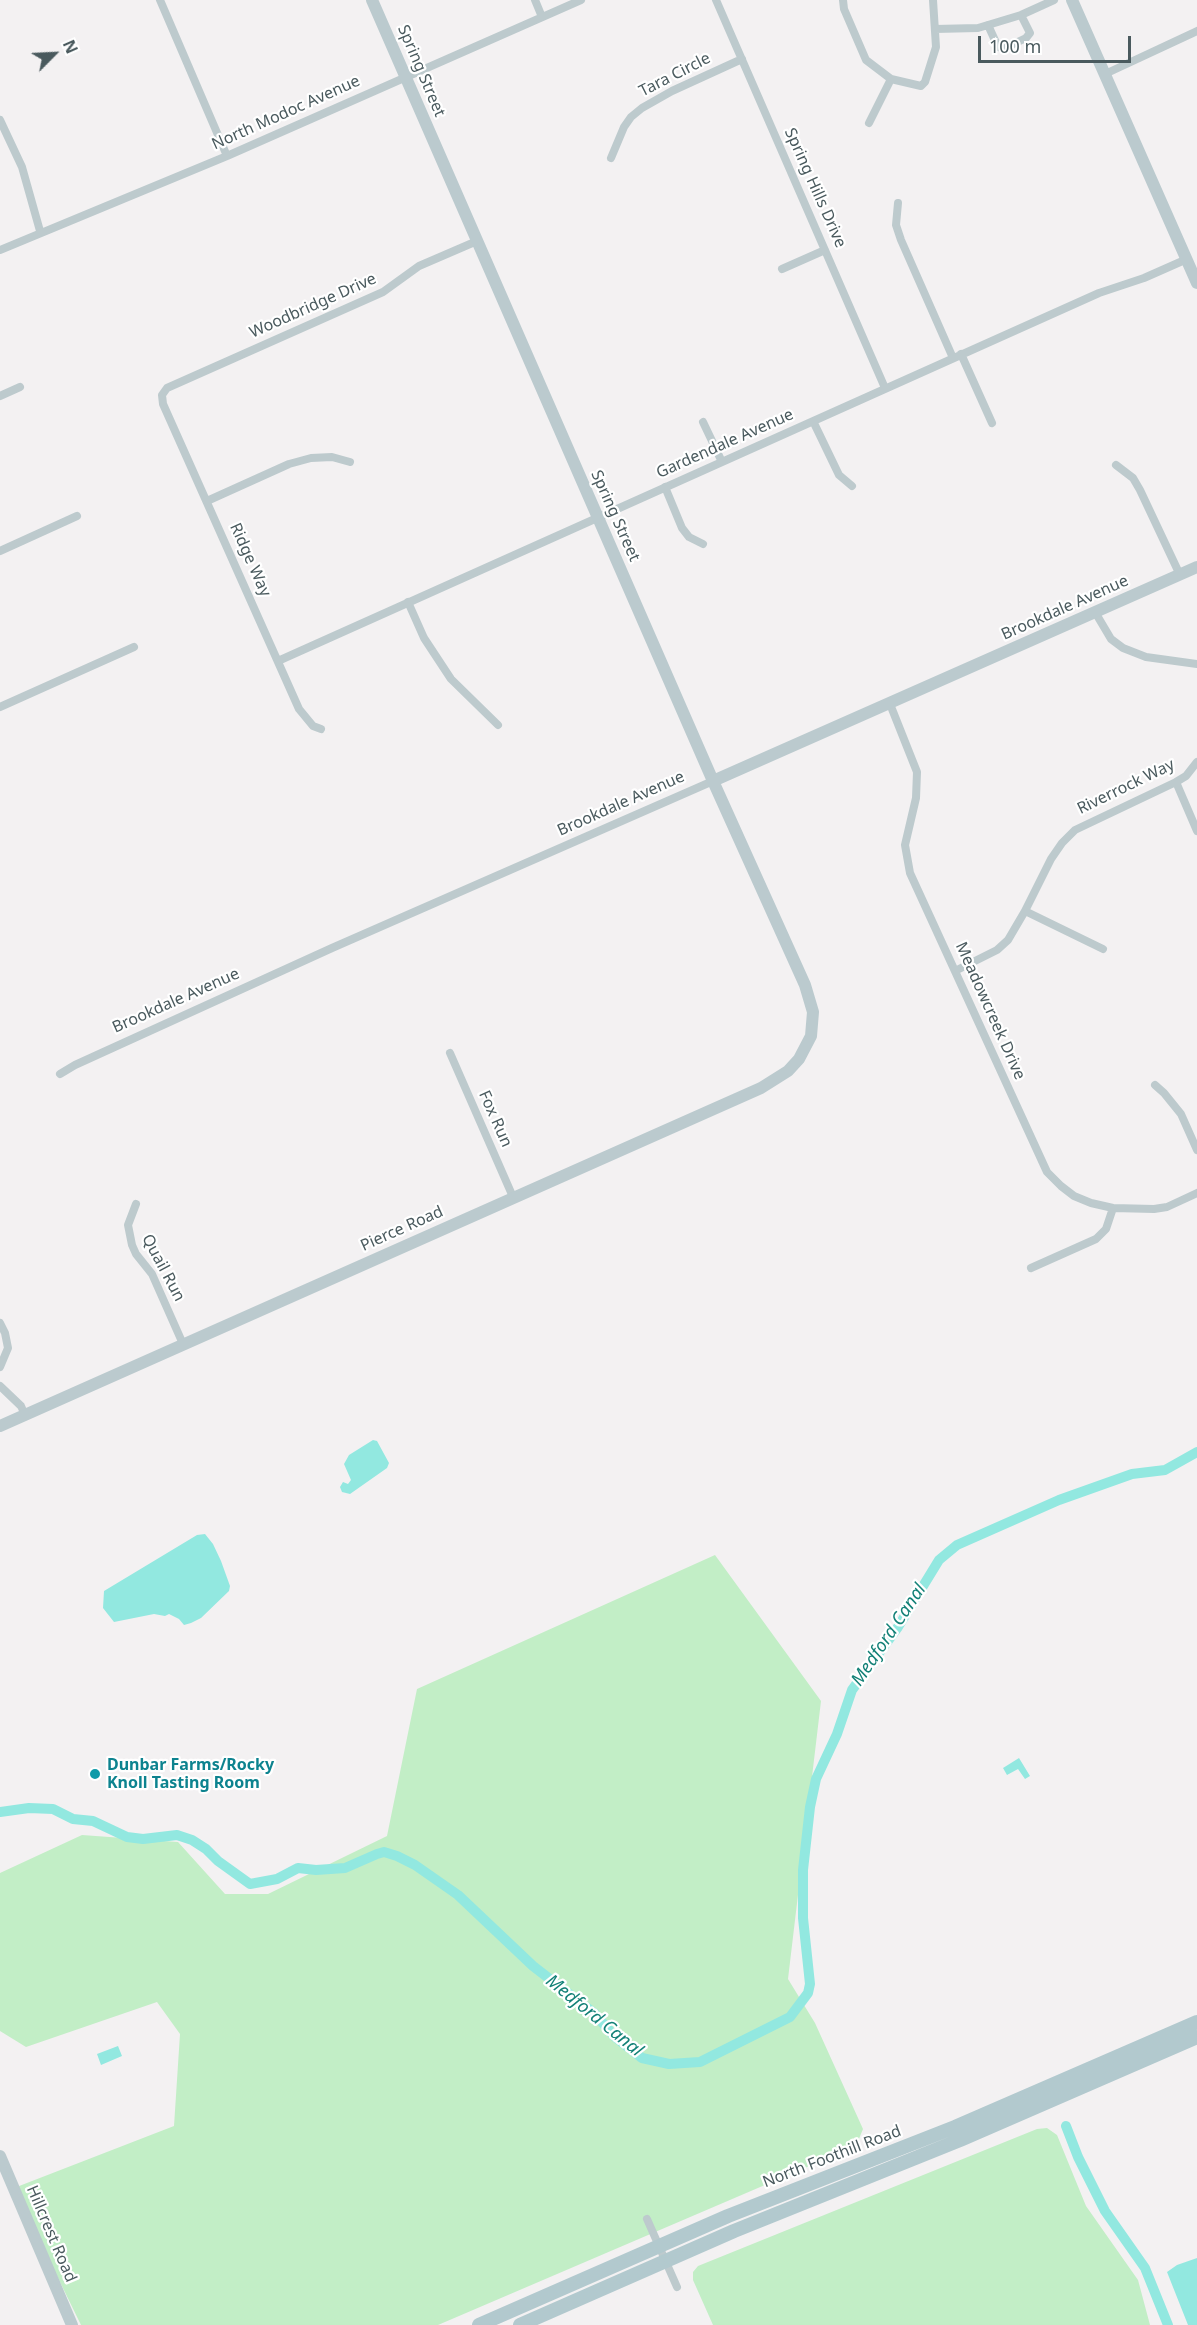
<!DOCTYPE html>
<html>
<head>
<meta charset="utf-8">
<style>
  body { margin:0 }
  #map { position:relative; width:1197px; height:2325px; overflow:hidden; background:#f3f1f2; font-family:"Noto Sans",sans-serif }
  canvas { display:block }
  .north { position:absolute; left:24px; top:24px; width:60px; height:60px; -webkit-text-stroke:4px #fff; paint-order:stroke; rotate:66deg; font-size:16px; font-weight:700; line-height:24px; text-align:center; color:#4a5a5e }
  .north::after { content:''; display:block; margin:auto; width:21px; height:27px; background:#4a5a5e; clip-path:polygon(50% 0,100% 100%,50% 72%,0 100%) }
  .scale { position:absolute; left:978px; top:36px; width:153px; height:27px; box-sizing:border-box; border:3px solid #4a5a5e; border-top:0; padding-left:8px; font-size:18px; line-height:21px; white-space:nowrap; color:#4a5a5e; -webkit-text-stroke:4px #fff; paint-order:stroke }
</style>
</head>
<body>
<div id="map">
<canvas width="1197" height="2325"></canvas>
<div class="north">N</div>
<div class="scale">100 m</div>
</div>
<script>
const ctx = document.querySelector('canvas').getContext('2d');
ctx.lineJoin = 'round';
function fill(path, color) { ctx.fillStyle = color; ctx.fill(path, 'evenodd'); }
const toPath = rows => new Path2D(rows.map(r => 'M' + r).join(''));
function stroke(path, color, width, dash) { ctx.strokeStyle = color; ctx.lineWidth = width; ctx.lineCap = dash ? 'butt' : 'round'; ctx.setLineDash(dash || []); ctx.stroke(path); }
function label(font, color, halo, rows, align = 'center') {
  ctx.font = font + ' "Noto Sans",sans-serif'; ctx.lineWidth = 4.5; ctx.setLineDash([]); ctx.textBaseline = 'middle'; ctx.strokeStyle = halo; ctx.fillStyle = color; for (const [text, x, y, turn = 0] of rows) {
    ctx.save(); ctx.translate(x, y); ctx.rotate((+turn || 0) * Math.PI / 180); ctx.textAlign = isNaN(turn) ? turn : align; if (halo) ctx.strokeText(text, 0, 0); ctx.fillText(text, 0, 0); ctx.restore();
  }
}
const green = toPath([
  [715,1555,821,1701,788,1979,815,2023,863,2129,856,2146,438,2325,81,2325,14,2188,174,2126,180,2034,157,2002,26,2047,0,2031,0,1873,82,1835,178,1842,225,1894,268,1894,387,1836,417,1689],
  [1047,2128,1057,2135,1086,2206,1138,2280,1150,2325,713,2325,693,2280,693,2272,698,2266,1037,2129]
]);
const water = toPath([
  [373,1440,377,1441,389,1463,387,1468,350,1494,342,1492,340,1487,343,1482,348,1484,351,1480,344,1464,349,1455],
  [205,1534,213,1544,221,1561,230,1586,229,1591,201,1618,191,1623,184,1625,179,1619,169,1614,165,1616,154,1614,114,1622,103,1608,104,1591,197,1535],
  [1019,1758,1030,1776,1025,1779,1018,1769,1007,1775,1003,1768],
  [118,2046,122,2056,101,2065,97,2054],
  [1197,2258,1197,2325,1188,2325,1167,2272,1177,2265]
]);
const canal = toPath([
  [0,1812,29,1808,53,1809,73,1819,93,1821,127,1837,143,1839,177,1835,192,1840,206,1849,218,1861,250,1884,277,1879,298,1868,316,1870,345,1868,377,1854,384,1852,397,1856,415,1865,458,1895,533,1966,595,2014,614,2036,642,2058,669,2064,700,2062,790,2017,808,1993,810,1984,803,1918,803,1870,810,1807,816,1779,837,1734,852,1690,898,1627,939,1560,957,1545,1059,1500,1132,1474,1165,1470,1197,1452],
  [1066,2126,1078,2157,1105,2211,1145,2268,1168,2325]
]);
const street = toPath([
  [160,0,227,156],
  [535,0,542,17],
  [716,0,885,388],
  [843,0,844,9,866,60,891,79,921,86,925,82,936,47,933,0],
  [988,25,998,47,1005,48,1026,38,1030,33,1021,15],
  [935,29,978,28,1021,15,1054,0],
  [1105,74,1197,31],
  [0,120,22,167,40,231],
  [869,123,891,79],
  [611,158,624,127,631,117,642,108,672,91,742,59],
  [898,203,896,225,901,240,953,358],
  [0,250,227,156,581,0],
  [782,269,825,250],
  [961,354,992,423],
  [0,396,20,387],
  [813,421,839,475,852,486],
  [703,422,722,462],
  [1116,465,1133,478,1140,490,1180,575],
  [665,487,682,528,689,537,703,544],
  [207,501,289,464,311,458,332,457,350,462],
  [0,551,77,516],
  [408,602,424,638,451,679,498,725],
  [1095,612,1111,639,1123,648,1146,657,1197,664],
  [278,661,1099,293,1144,278,1187,259],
  [890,704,917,772,916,798,905,845,910,873,1047,1172,1061,1186,1074,1196,1091,1203,1113,1208,1154,1209,1167,1207,1197,1193],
  [0,707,134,647],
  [321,729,313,726,299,709,163,404,162,395,167,388,383,292,419,266,477,241],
  [1176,782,1197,831],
  [1025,911,1103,949],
  [955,971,997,950,1008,940,1025,911,1051,859,1062,843,1075,830,1176,782,1186,776,1197,762],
  [450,1053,513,1197],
  [60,1074,75,1065,332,948,713,781],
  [1155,1085,1164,1093,1181,1114,1197,1150],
  [136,1204,128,1225,132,1245,136,1254,152,1274,183,1344],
  [1031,1268,1096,1239,1106,1229,1113,1208],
  [0,1323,5,1333,8,1348,0,1367],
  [0,1386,21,1406,25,1415],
  [647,2219,677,2287]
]);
const secondary = toPath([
  [1072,0,1197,283],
  [713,781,1197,567],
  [0,1426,761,1088,788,1071,799,1059,811,1036,813,1012,805,985,713,781,372,0],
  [0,2156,72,2325]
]);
const primary = toPath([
  [479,2325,728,2216,955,2127,1197,2022],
  [520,2325,734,2231,960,2140,1197,2037]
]);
const markers = [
  [95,1774,6,"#0f9aa8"]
];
const streetNames = [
  ["Spring Street",421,71,67],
  ["Tara Circle",675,75,-27],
  ["North Modoc Avenue",286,113,-24],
  ["Spring Hills Drive",815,188,66],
  ["Woodbridge Drive",313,306,-24],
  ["Gardendale Avenue",725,444,-24],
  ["Spring Street",615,516,66],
  ["Ridge Way",250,560,66],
  ["Brookdale Avenue",1065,608,-24],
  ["Riverrock Way",1126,787,-26],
  ["Brookdale Avenue",621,804,-24],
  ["Brookdale Avenue",176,1001,-24],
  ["Meadowcreek Drive",990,1011,66],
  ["Fox Run",495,1119,66],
  ["Pierce Road",402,1229,-24],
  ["Quail Run",163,1268,62],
  ["North Foothill Road",832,2157,-21],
  ["Hillcrest Road",51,2234,67]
];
const cultureNames = [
  ["Dunbar Farms/Rocky",107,1765],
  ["Knoll Tasting Room",107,1783]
];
const waterNames = [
  ["Medford Canal",889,1635,-56],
  ["Medford Canal",594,2016,39]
];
fill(green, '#c2eec6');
fill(water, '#92e8e0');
stroke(canal, '#92e8e0', 10);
stroke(street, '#bdcacd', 8);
stroke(secondary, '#bbcace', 12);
stroke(primary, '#b2c9ce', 14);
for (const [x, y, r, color] of markers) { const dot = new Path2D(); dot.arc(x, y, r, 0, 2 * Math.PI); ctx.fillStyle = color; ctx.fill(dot); stroke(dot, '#fff', 2); }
label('16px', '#4a5a5e', '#fff', streetNames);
label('bold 16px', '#0d838f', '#fff', cultureNames, 'left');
label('italic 18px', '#138177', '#fff', waterNames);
</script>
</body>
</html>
